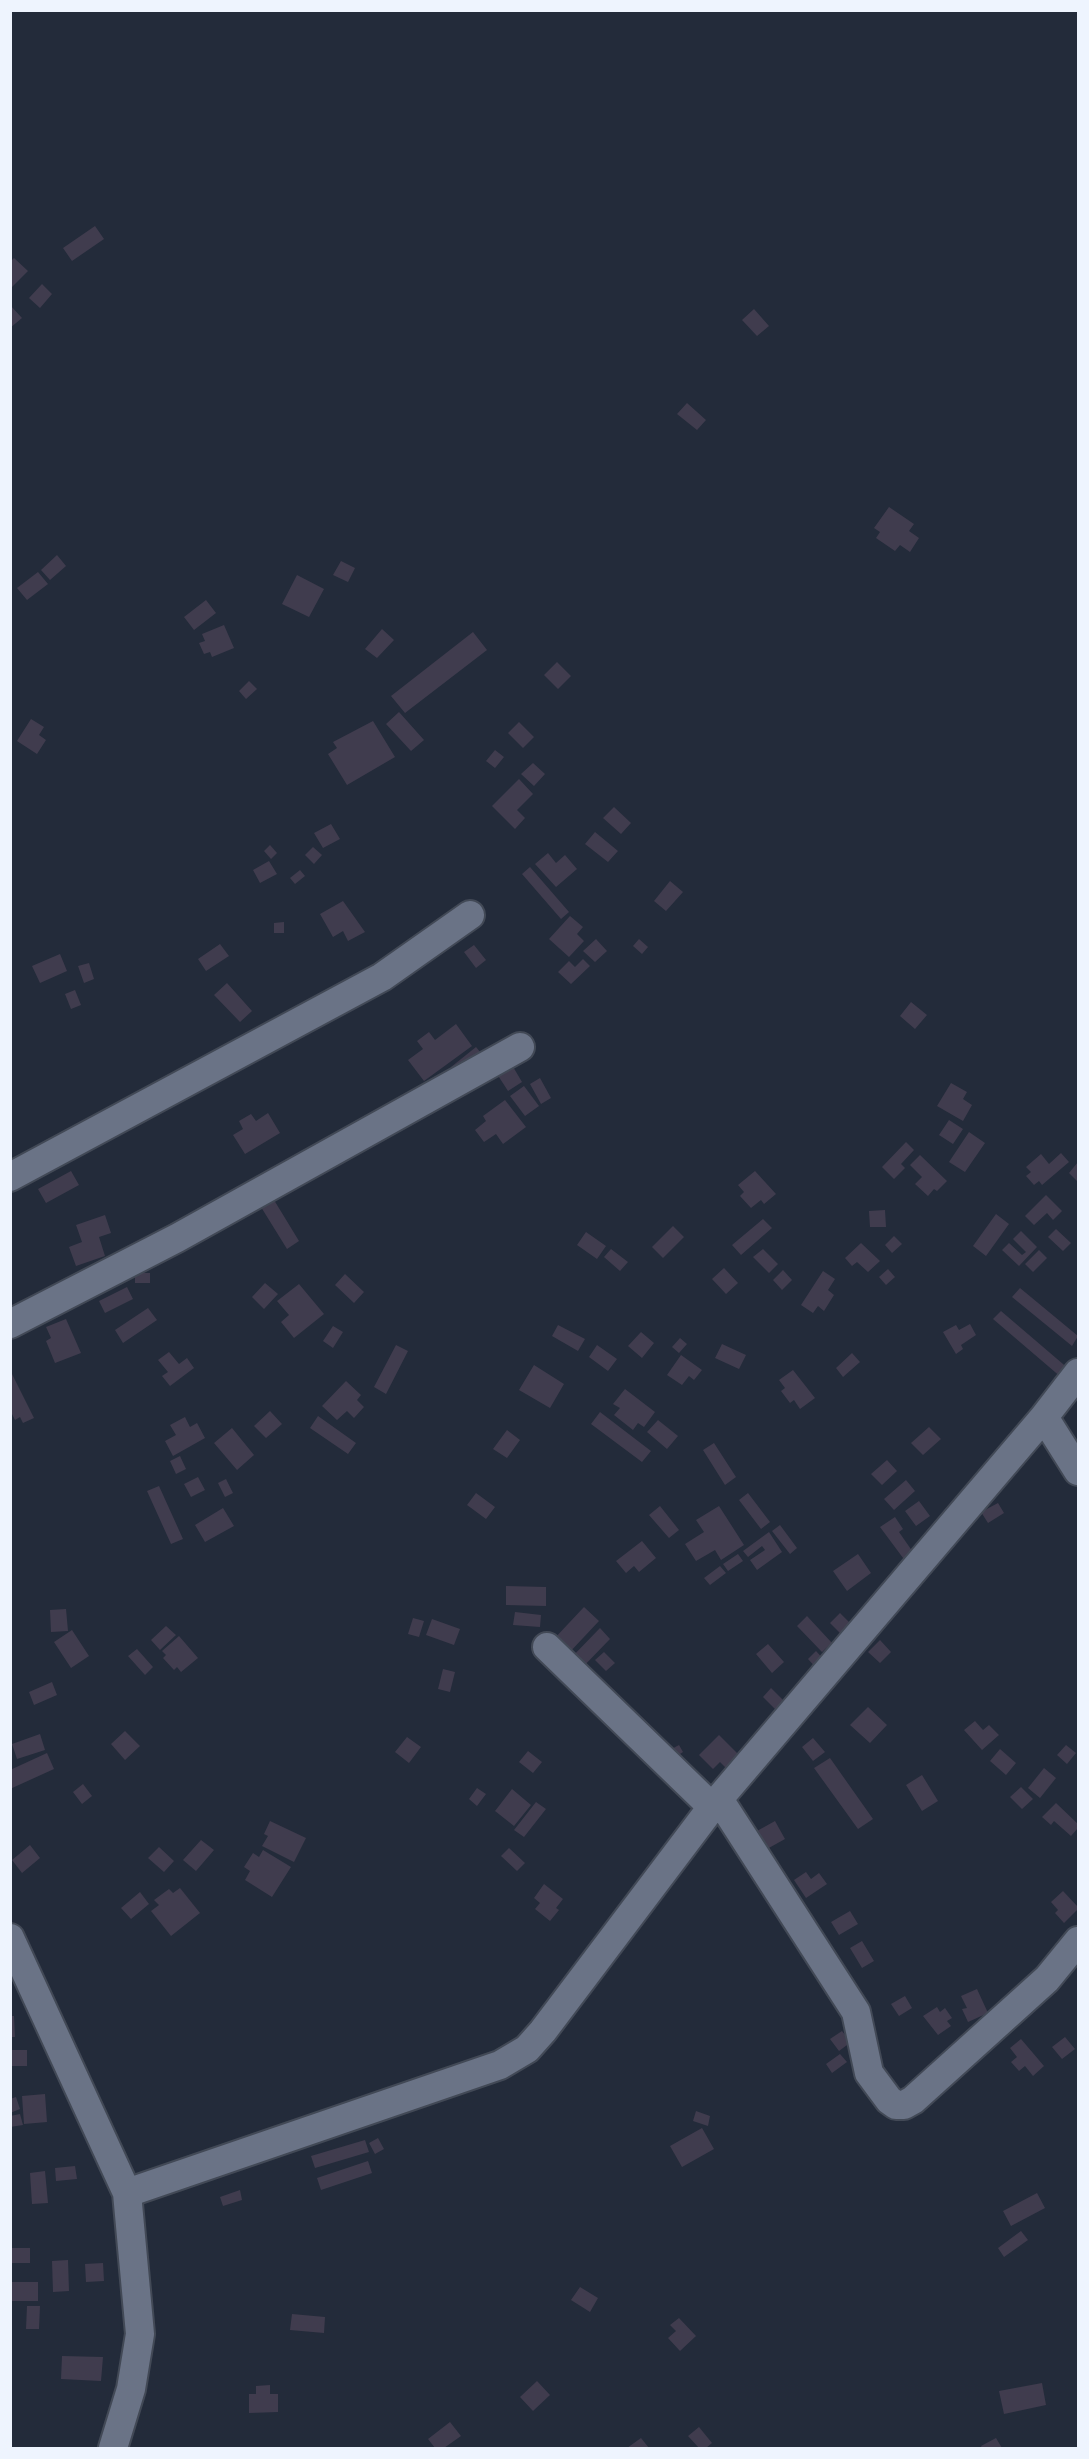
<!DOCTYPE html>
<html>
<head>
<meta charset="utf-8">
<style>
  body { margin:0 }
  #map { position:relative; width:1089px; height:2459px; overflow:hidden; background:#232b3a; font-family:"Space Grotesk",sans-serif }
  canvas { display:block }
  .frame { position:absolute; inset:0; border:12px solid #eef4fe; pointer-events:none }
</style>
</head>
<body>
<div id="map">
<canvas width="1089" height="2459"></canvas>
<div class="frame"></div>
</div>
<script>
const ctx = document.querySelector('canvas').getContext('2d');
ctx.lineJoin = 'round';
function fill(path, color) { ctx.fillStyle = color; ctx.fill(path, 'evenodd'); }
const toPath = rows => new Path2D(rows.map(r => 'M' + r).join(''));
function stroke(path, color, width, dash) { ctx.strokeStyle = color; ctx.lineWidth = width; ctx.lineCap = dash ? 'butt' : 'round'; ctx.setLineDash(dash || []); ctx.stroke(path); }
const building = toPath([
  [95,226,104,239,72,261,63,248],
  [14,258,28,271,10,289,10,262],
  [42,284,52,294,40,308,29,298],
  [10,305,22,318,10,328],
  [754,309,769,326,757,336,742,320],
  [687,403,706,420,697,430,677,414],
  [889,507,914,524,909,531,919,538,910,552,900,545,895,551,876,538,880,532,874,528],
  [57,555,66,566,50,580,41,570],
  [341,561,355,568,348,582,333,575],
  [38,572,48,584,27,600,17,588],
  [297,575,324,589,309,617,282,604],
  [206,600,216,613,194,630,184,617],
  [224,625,234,648,212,657,210,652,204,654,199,643,205,641,202,634],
  [382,629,394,640,377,658,365,649],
  [473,632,487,650,405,713,391,696],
  [557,662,571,676,558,689,544,675],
  [249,681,257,689,246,699,239,691],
  [399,712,424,740,411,751,386,724],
  [31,719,44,727,39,735,46,740,37,754,17,741],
  [373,721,395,757,347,785,328,754,337,748,333,742],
  [519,722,534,737,523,748,508,733],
  [495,750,504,757,495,768,486,761],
  [533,763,545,774,534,786,521,774],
  [519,779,533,794,517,810,525,818,515,829,492,806],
  [614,807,631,823,621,834,603,818],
  [331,824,340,839,323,848,314,833],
  [595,832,618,851,608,862,585,844],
  [270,845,277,853,271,859,264,851],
  [313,847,322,855,314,864,305,855],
  [548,853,556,863,565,855,577,869,556,887,535,864],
  [269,861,277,874,260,883,253,870],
  [530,867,569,912,561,919,522,874],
  [300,870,305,876,295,884,290,878],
  [670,881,683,892,666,911,654,901],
  [343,901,365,932,348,941,343,931,333,937,320,914],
  [570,916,583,927,577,934,584,941,569,957,549,939],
  [284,922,284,933,274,933,274,923],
  [596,939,607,951,595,962,583,951],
  [639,939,648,947,642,954,633,946],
  [220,944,229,956,206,971,198,959],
  [474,945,486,960,476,968,464,952],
  [60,954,67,971,40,983,32,966],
  [583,959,590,966,571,984,558,972,569,961,575,967],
  [89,963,94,979,84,983,78,966],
  [227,983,252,1011,240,1022,214,995],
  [75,990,81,1005,71,1009,65,994],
  [911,1002,927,1015,915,1029,900,1016],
  [456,1024,472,1046,424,1081,408,1060,423,1049,417,1041,429,1032,435,1040],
  [476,1047,486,1059,455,1072,451,1067],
  [512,1065,522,1082,508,1091,497,1074],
  [540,1078,551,1098,541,1104,530,1084],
  [951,1083,967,1092,963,1099,972,1105,963,1121,937,1106],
  [524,1086,539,1106,525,1116,510,1096],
  [505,1100,526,1127,503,1144,496,1134,484,1142,475,1130,486,1121,483,1116],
  [268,1113,280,1133,245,1154,233,1135,243,1129,239,1121,251,1114,256,1121],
  [949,1120,963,1129,953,1144,939,1135],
  [969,1132,985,1143,965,1172,949,1162],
  [906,1142,914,1150,901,1164,905,1168,894,1179,882,1167],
  [1061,1153,1069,1162,1042,1185,1039,1181,1034,1185,1026,1176,1031,1172,1026,1167,1041,1154,1049,1164],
  [920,1155,947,1181,937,1191,934,1189,928,1196,915,1184,922,1177,910,1165],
  [1078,1162,1078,1182,1069,1173],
  [71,1171,79,1185,46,1203,38,1189],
  [755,1171,776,1194,764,1204,761,1200,751,1208,740,1196,744,1192,738,1185],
  [1046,1195,1062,1211,1053,1220,1047,1213,1034,1225,1025,1216],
  [274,1200,299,1241,287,1249,261,1207],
  [885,1210,886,1227,870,1227,869,1211],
  [996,1214,1009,1224,986,1256,973,1246],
  [105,1215,111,1233,99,1237,105,1256,76,1266,69,1247,82,1242,76,1225],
  [763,1219,772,1228,741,1255,732,1245],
  [673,1226,684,1237,663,1258,652,1247],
  [1056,1229,1071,1243,1063,1251,1048,1237],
  [1021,1231,1037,1247,1019,1266,1002,1250,1009,1243,1022,1255,1026,1252,1013,1239],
  [586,1232,606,1246,597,1259,577,1245],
  [894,1236,902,1244,892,1253,885,1245],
  [861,1243,880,1261,868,1272,857,1262,852,1266,845,1258],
  [611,1249,628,1262,620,1271,604,1257],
  [763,1249,778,1264,769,1273,753,1257],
  [1039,1250,1047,1258,1033,1272,1025,1264],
  [724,1268,738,1283,726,1294,712,1279],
  [888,1269,895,1277,886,1285,879,1277],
  [783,1270,792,1280,782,1290,773,1280],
  [823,1271,835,1279,828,1290,834,1295,824,1311,818,1306,813,1313,801,1305],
  [135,1273,150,1273,150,1283,135,1283],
  [345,1274,364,1292,354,1303,335,1285],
  [265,1283,278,1294,264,1309,252,1297],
  [299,1284,324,1314,294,1338,281,1322,289,1315,277,1301],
  [127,1287,133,1299,105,1313,99,1301],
  [1020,1288,1078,1336,1072,1346,1012,1297],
  [148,1308,157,1320,123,1343,115,1330],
  [1001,1311,1070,1370,1062,1378,993,1319],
  [66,1319,81,1353,55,1363,46,1341,51,1338,46,1327],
  [970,1324,976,1335,961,1345,963,1349,956,1354,943,1332,956,1325,959,1330],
  [558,1325,585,1339,578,1351,552,1336],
  [333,1326,343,1332,333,1348,323,1341],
  [641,1332,654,1343,642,1358,628,1346],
  [680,1338,687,1344,679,1353,672,1347],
  [722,1344,746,1355,739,1369,715,1358],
  [396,1345,408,1351,386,1394,374,1387],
  [597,1345,617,1359,608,1371,589,1357],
  [169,1352,179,1364,187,1358,194,1368,170,1386,162,1376,168,1372,158,1360],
  [852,1353,860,1362,843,1377,836,1368],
  [681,1355,702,1370,694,1380,689,1376,682,1385,667,1375],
  [534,1365,564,1384,550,1408,519,1390],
  [10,1370,34,1418,23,1423,20,1417,15,1420,10,1410],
  [793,1370,815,1398,800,1409,794,1400,790,1403,781,1391,785,1388,779,1380],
  [346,1381,361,1395,357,1400,364,1407,354,1418,347,1411,337,1420,322,1406],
  [625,1389,655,1412,644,1427,638,1423,633,1430,614,1415,620,1408,613,1404],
  [270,1411,282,1424,266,1438,254,1426],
  [600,1412,651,1451,642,1462,591,1424],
  [318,1416,356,1443,348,1454,310,1428],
  [185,1417,190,1427,197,1423,205,1438,173,1456,165,1441,176,1435,170,1425],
  [658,1420,678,1436,667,1449,647,1432],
  [929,1427,941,1439,923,1455,911,1443],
  [232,1428,254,1455,237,1470,214,1443],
  [507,1430,520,1440,507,1458,493,1449],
  [714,1443,736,1477,725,1485,703,1450],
  [180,1456,186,1469,176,1474,170,1461],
  [887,1460,897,1471,882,1485,871,1474],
  [198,1477,205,1490,191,1497,184,1484],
  [226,1479,233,1493,225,1497,218,1483],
  [906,1480,915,1491,894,1510,884,1499],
  [159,1486,183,1539,171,1544,147,1491],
  [476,1493,495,1507,486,1519,467,1505],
  [748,1493,770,1522,761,1529,739,1500],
  [919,1501,930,1516,916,1526,905,1511],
  [998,1503,1004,1513,988,1523,981,1512],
  [660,1506,679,1530,669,1538,649,1515],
  [719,1506,744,1545,721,1560,715,1550,696,1561,685,1544,704,1532,696,1520],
  [223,1508,234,1526,205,1542,195,1525],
  [895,1517,903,1529,899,1532,915,1555,906,1562,880,1527],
  [780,1525,797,1548,790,1554,772,1531],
  [769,1532,782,1552,757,1570,750,1560,765,1550,762,1546,748,1557,743,1551],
  [642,1541,656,1558,639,1572,634,1566,626,1573,616,1561],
  [738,1554,743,1561,728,1571,723,1564],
  [858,1554,871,1573,847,1591,833,1571],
  [720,1566,726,1573,710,1585,704,1578],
  [506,1586,546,1587,546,1606,506,1605],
  [584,1607,599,1621,568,1654,553,1640],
  [66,1609,68,1631,51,1632,50,1610],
  [515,1612,541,1615,540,1627,513,1625],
  [840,1613,854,1627,844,1637,830,1623],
  [807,1616,832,1643,822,1652,797,1626],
  [413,1618,424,1621,419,1637,408,1634],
  [432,1619,460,1629,454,1645,426,1635],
  [166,1626,176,1635,160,1650,151,1640],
  [600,1628,610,1639,579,1671,568,1661],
  [72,1630,89,1656,71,1668,54,1642],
  [179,1636,198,1658,181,1672,177,1667,174,1670,163,1658,166,1655,162,1651],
  [880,1640,891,1652,880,1663,868,1652],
  [768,1644,784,1662,772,1673,756,1654],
  [137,1649,153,1667,145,1675,128,1656],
  [816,1651,826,1662,817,1669,808,1659],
  [604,1652,615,1663,606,1671,595,1660],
  [443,1669,455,1672,450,1692,438,1689],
  [52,1682,57,1695,34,1705,29,1692],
  [771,1688,787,1704,779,1713,763,1697],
  [868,1707,887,1725,870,1743,850,1725],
  [975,1721,983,1730,989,1725,999,1735,982,1750,964,1730],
  [125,1731,140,1746,125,1760,111,1744],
  [40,1734,45,1750,17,1759,12,1744],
  [719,1735,739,1755,726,1768,720,1762,713,1769,699,1755],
  [407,1737,421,1747,409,1763,395,1752],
  [813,1738,825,1752,813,1761,802,1747],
  [679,1745,683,1752,671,1760,666,1752],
  [1066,1745,1076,1753,1067,1764,1057,1755],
  [1000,1749,1016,1763,1006,1775,990,1761],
  [528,1751,542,1762,533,1773,519,1762],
  [47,1753,54,1769,10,1789,10,1770],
  [830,1758,873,1819,858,1829,814,1768],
  [1044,1768,1056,1778,1040,1798,1028,1788],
  [922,1775,938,1801,922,1811,906,1785],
  [83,1784,92,1796,82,1804,73,1792],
  [1021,1787,1033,1799,1022,1809,1010,1797],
  [477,1788,486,1794,477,1806,469,1799],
  [512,1789,531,1805,514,1826,495,1811],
  [536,1802,546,1809,524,1837,514,1830],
  [1056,1803,1078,1824,1078,1828,1071,1836,1054,1821,1051,1825,1042,1817],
  [270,1821,306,1838,294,1862,262,1846,268,1836,264,1834],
  [775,1821,785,1839,767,1849,757,1831],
  [201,1840,214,1850,196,1871,183,1860],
  [30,1845,40,1858,22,1873,12,1860],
  [159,1847,174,1861,164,1872,148,1858],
  [509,1848,525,1863,517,1871,501,1856],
  [263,1850,291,1867,272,1897,245,1880,250,1871,244,1867,253,1853,259,1857],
  [806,1872,811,1879,819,1873,827,1884,806,1898,794,1880],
  [544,1884,563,1899,556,1908,559,1910,550,1921,535,1909,540,1903,534,1898],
  [180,1888,200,1913,171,1936,151,1911,159,1905,154,1900,169,1889,173,1893],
  [1063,1891,1078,1907,1078,1909,1064,1923,1055,1913,1058,1910,1051,1902],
  [140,1892,149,1904,131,1919,121,1908],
  [850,1911,858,1924,839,1935,831,1922],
  [862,1941,874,1961,862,1968,850,1948],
  [977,1989,988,2013,968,2022,962,2009,967,2008,961,1996],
  [905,1996,912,2008,899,2016,891,2004],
  [937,2007,940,2012,945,2008,952,2018,947,2021,951,2026,938,2035,923,2016],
  [10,2016,14,2016,15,2037,10,2037],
  [842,2031,851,2042,839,2051,830,2039],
  [1065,2037,1075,2049,1062,2059,1052,2047],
  [1021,2039,1044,2066,1033,2076,1025,2066,1019,2071,1011,2062,1017,2057,1010,2048],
  [10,2050,27,2050,27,2066,10,2066],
  [840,2054,847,2062,832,2073,826,2064],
  [45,2094,47,2122,24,2124,22,2096],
  [16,2097,20,2109,10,2113,10,2099],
  [696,2111,710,2116,708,2126,693,2121],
  [20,2114,23,2125,10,2127,10,2116],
  [702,2128,714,2149,682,2167,670,2146],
  [378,2138,384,2149,375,2154,369,2143],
  [365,2140,369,2152,315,2168,311,2156],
  [368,2161,372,2173,321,2190,317,2178],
  [75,2166,77,2179,56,2181,55,2168],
  [45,2171,48,2203,32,2204,30,2173],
  [240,2190,242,2200,223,2206,220,2197],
  [1037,2193,1045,2208,1011,2226,1003,2211],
  [1021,2231,1028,2240,1004,2257,998,2248],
  [10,2248,30,2248,30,2263,10,2263],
  [68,2260,69,2291,53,2292,52,2261],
  [103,2263,104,2281,86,2282,85,2264],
  [10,2282,38,2282,38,2301,10,2301],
  [580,2287,598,2298,590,2312,571,2300],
  [27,2306,40,2306,39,2329,26,2329],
  [292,2314,325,2317,324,2333,290,2330],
  [679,2318,696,2336,680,2351,668,2338,676,2331,670,2325],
  [62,2356,103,2357,101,2381,61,2379],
  [537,2381,550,2395,533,2411,520,2397],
  [1042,2383,1046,2405,1004,2414,999,2391],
  [270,2385,270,2394,278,2394,278,2412,249,2413,249,2394,256,2394,256,2386],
  [450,2422,461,2436,444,2448,435,2448,428,2439],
  [699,2427,712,2443,706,2448,699,2448,688,2436],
  [641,2438,649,2448,627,2448],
  [996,2438,1002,2448,982,2448,981,2446]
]);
const minor = toPath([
  [10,1177,382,977,470,915],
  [10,1324,177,1238,520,1047],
  [1044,1417,1078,1471],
  [547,1647,712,1807],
  [719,1799,856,2012,869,2073,889,2100,896,2105,904,2105,913,2100,1047,1979,1078,1941],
  [10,1938,127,2193,140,2334,131,2389,113,2448],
  [127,2193,500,2065,527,2049,543,2031,712,1807,1044,1417,1078,1373]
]);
fill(building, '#403c4e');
stroke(minor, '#424956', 32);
stroke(minor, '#6a7386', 28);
</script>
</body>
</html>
